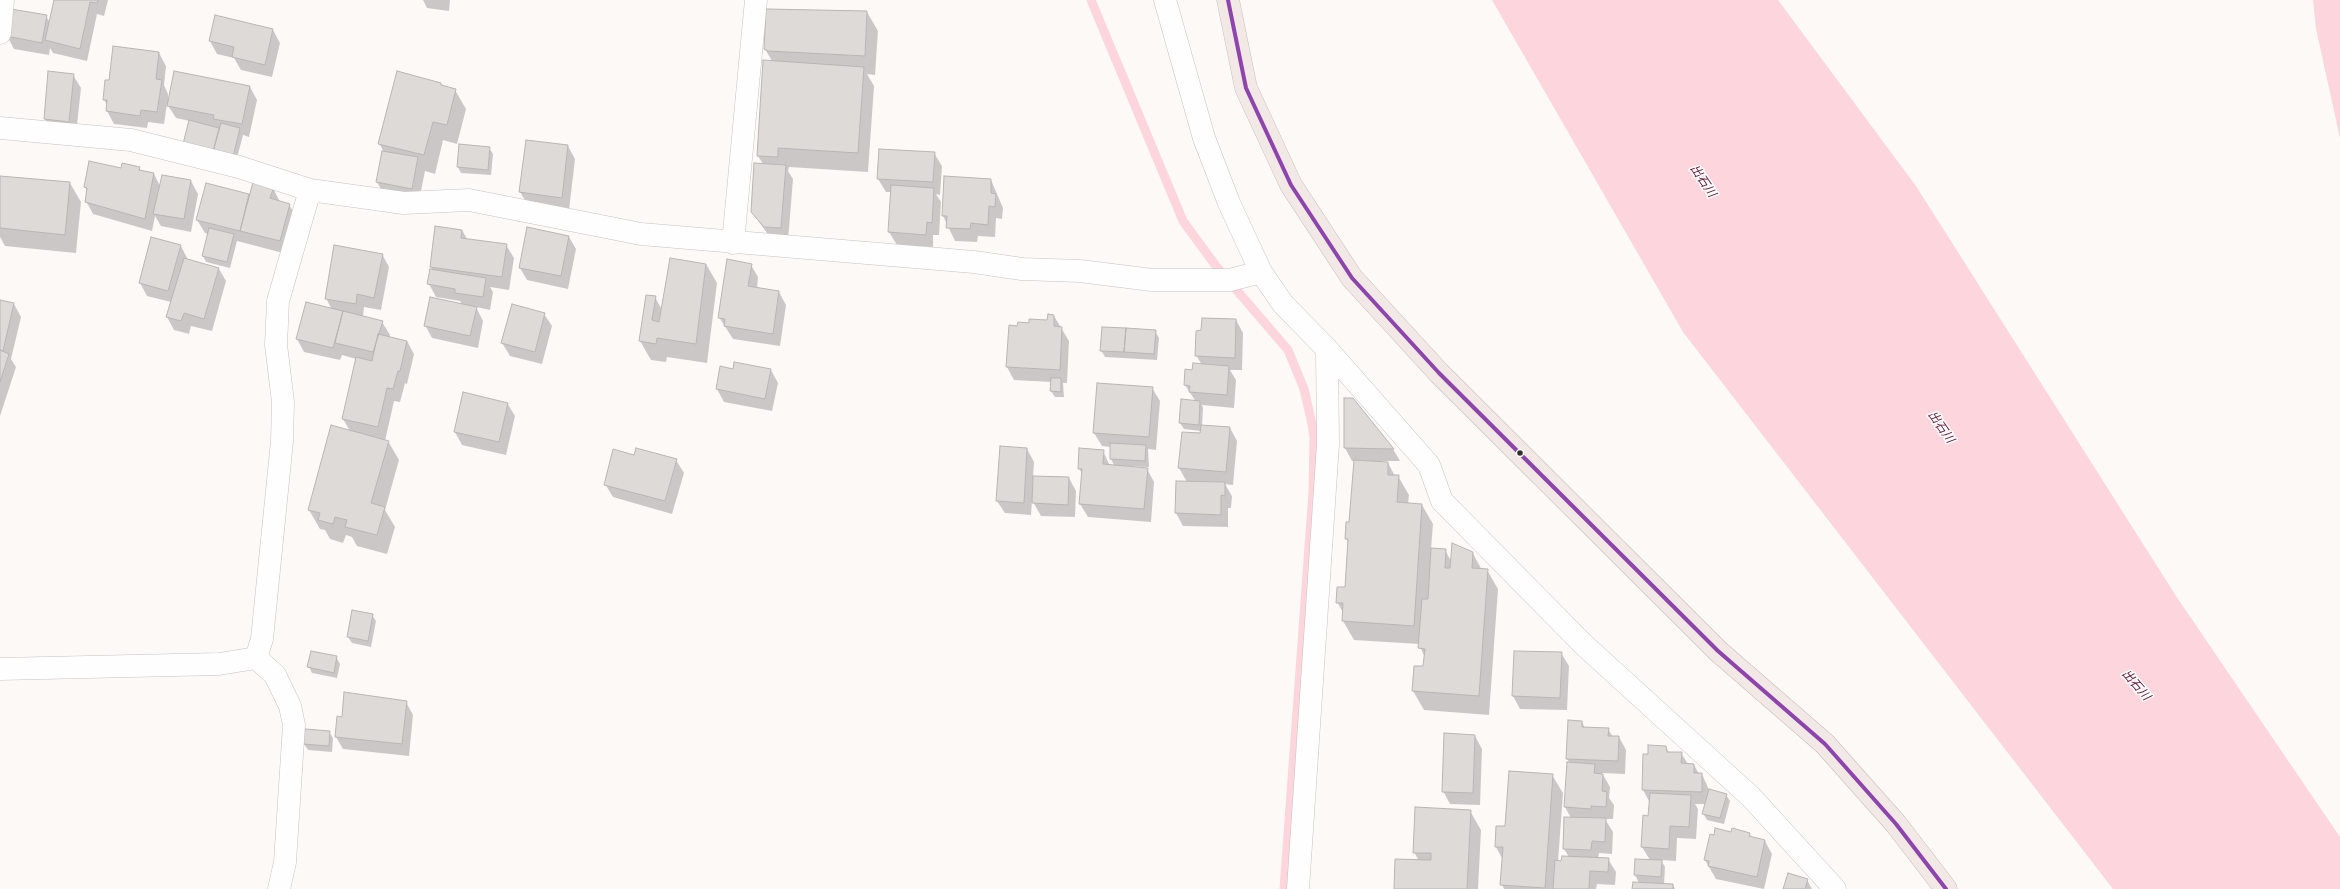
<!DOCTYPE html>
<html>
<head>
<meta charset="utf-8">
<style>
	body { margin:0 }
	canvas { display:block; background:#fdf9f7 }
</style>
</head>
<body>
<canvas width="2340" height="889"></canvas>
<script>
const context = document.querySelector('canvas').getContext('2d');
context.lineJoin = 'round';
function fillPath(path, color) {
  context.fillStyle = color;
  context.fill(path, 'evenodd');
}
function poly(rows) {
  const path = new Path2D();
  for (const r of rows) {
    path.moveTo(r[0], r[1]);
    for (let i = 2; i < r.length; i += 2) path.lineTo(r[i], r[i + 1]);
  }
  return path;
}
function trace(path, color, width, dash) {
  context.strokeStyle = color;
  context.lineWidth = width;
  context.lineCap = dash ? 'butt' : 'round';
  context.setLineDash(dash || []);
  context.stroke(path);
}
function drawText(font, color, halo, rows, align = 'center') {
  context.font = font + ' Raleway,"Noto Sans JP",sans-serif';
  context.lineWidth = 3;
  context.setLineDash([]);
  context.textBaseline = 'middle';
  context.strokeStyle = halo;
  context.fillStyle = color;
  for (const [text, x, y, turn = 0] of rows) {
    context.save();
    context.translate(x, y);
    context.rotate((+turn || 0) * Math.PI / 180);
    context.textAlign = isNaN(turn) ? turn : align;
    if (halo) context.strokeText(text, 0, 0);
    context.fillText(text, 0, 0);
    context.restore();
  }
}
fillPath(poly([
	[1492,0,1778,0,1916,186,2176,596,2340,837,2340,889,2113,889,1683,332],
	[2313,0,2340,0,2340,138,2316,29]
]), '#fdd5dc');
fillPath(poly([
	[55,0,108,0,104,16,97,14,87,61,53,53,50,48,49,55,14,49,7,36,46,16,50,23],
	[423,0,450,0,449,11,427,8],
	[867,12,878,31,875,75,867,74,874,86,868,172,789,167,788,171,793,179,788,241,772,240,752,212,763,164,758,156,764,61,772,61,765,49],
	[273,30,280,43,272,77,241,70,234,58,217,54,210,41],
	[159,53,166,66,164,85,168,94,168,100,250,87,257,100,249,137,243,135,236,162,188,150,190,121,176,118,167,104,164,124,148,122,147,128,114,124,107,111,108,106,104,100,110,81],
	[73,75,81,88,76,134,52,132,45,119],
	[441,83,442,86,455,90,466,109,457,144,443,140,435,174,425,171,419,201,384,195,377,182,382,152,384,152,379,143],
	[568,146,575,159,569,210,528,205,520,192],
	[489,148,493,154,491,175,461,173,458,167],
	[934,153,942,166,940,195,936,194,941,202,939,235,933,235,933,247,897,245,889,232,891,192,886,192,878,179],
	[89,162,122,169,139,168,142,172,154,174,160,186,191,181,198,194,191,232,161,226,155,216,152,231,93,214,86,201,88,193,85,187],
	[0,177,70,183,81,202,76,253,5,246,0,237],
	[991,180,1003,208,1002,219,996,218,995,237,978,236,977,242,955,241,943,216],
	[273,188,280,202,289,205,297,217,287,254,237,241,230,268,206,262,203,256,209,234,205,233,197,220,248,194,250,198],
	[436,227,462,230,467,239,506,245,514,258,509,290,490,287,493,292,490,310,476,307,483,321,478,348,432,338,425,325,463,305,460,301,436,297,429,284,432,270,431,267],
	[569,237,576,249,568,289,527,280,520,268],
	[181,246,188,260,219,269,226,281,212,331,191,326,189,334,174,330,167,317,171,302,147,296,140,283],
	[382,254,389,267,381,310,364,307,363,317,382,322,390,335,389,338,407,341,414,354,407,384,405,383,400,402,394,401,385,441,388,441,399,460,385,510,395,527,387,554,357,546,352,537,346,535,343,543,330,539,325,530,320,529,309,510,350,431,343,419,356,359,342,355,340,360,304,352,297,339,332,310,326,298],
	[706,264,717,283,707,363,667,357,666,362,651,360,640,341,655,297,662,310],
	[751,265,758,277,757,288,779,292,786,305,780,346,733,339,719,317],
	[0,301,14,304,21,317,11,359,16,367,0,416],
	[544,314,552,326,542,364,510,356,502,343],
	[1054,316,1069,341,1067,383,1063,383,1064,397,1055,397,1051,391,1052,382,1014,380,1007,367,1018,327,1048,321],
	[1236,320,1243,333,1242,370,1230,370,1236,380,1234,408,1202,405,1203,408,1202,426,1230,428,1237,441,1233,485,1225,484,1232,496,1231,508,1228,508,1228,527,1183,526,1176,513,1187,482,1179,468,1201,435,1201,431,1184,429,1180,423,1182,400,1196,402,1185,385,1193,371,1202,365,1196,355],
	[1155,331,1159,338,1157,360,1105,357,1101,350],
	[733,370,771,370,778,383,772,411,724,402,717,389],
	[1098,384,1152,388,1160,401,1156,450,1148,449,1149,467,1125,466,1125,467,1147,469,1154,482,1151,522,1088,517,1080,504,1083,476,1079,468,1103,451,1110,466,1115,467,1111,459,1111,447,1102,446,1094,433],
	[1345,399,1353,399,1393,449,1400,461,1380,461,1380,463,1388,463,1395,476,1398,476,1409,495,1408,504,1422,505,1433,524,1431,549,1445,550,1451,561,1472,552,1482,570,1487,570,1498,589,1489,715,1424,710,1413,691,1424,667,1425,658,1419,644,1354,640,1343,621,1344,614,1337,602,1346,588,1349,544,1346,538,1350,523,1355,461,1352,461,1345,448],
	[507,403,515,416,506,455,462,445,455,432],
	[1027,449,1034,462,1033,477,1069,478,1076,491,1075,517,1041,516,1032,500,1031,515,1005,513,997,501],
	[676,460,684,473,672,514,613,497,605,484],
	[372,615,376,621,371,647,352,643,348,637],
	[1515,652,1561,653,1569,666,1567,710,1520,709,1513,696],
	[336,657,340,664,337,678,312,673,309,667],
	[406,702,413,715,409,756,343,749,336,737,342,718],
	[1582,722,1585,728,1608,729,1613,737,1619,737,1626,750,1625,774,1602,773,1610,787,1609,798,1614,805,1613,819,1605,819,1613,832,1612,854,1599,853,1598,859,1608,859,1616,872,1615,885,1597,884,1596,889,1504,889,1502,884,1503,860,1496,847,1506,827,1552,775,1563,793,1558,862,1562,862,1569,857,1564,849,1571,818,1565,807,1570,764,1567,759],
	[306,730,329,732,333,738,332,752,308,750,304,744],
	[1475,736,1482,749,1480,805,1450,804,1443,791],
	[1666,747,1669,753,1681,753,1688,764,1694,765,1699,774,1702,774,1709,790,1726,795,1730,801,1724,824,1707,820,1703,813,1706,804,1695,804,1698,809,1696,839,1677,838,1676,861,1661,860,1665,867,1664,885,1673,885,1675,889,1633,889,1639,883,1635,875,1650,860,1642,847,1649,817,1650,803,1643,790,1649,754],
	[1470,811,1481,830,1478,889,1395,889,1419,861,1414,852],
	[1749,833,1752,838,1765,841,1772,854,1764,889,1716,879,1705,860,1715,836],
	[1807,880,1812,889,1784,889]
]), '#0003');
trace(poly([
	[1091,0,1183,221,1216,266,1288,350,1304,389,1312,424,1314,437,1313,492,1284,889]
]), '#fdd5dc', 9);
const building = poly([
	[54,0,98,0,97,3,90,2,80,49,45,40,54,0],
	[11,9,47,15,42,43,6,36,11,9],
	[766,9,867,11,865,56,768,51,764,49,766,9],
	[215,15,273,29,265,65,232,57,234,47,209,41,215,15],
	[113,46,159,52,156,79,162,80,157,112,141,110,140,116,106,111,107,100,103,100,105,80,109,80,113,46],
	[763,60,864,67,858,153,778,148,778,157,757,156,763,60],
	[48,71,74,74,69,122,44,119,48,71],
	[174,71,250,86,242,124,213,119,214,115,167,106,174,71],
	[397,71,441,83,441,85,456,89,447,125,433,122,424,155,378,144,397,71],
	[189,120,219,128,213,152,183,144,189,120],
	[221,123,240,128,233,157,213,152,221,123],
	[526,140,568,145,562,198,519,192,526,140],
	[459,144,490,147,488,170,457,167,459,144],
	[879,149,935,152,933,182,877,179,879,149],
	[382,151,418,157,412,189,376,182,382,151],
	[89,161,121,168,122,163,140,167,139,170,154,173,145,219,85,202,87,188,84,187,89,161],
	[754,163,786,165,781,228,764,227,751,212,754,163],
	[162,175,191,180,184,219,153,214,162,175],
	[0,176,70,182,65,235,0,228,0,176],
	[944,176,991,179,991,193,996,194,995,207,989,206,988,225,971,223,970,229,946,228,947,216,942,216,944,176],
	[253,182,274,187,270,198,290,204,280,241,240,231,253,182],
	[206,183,249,194,240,231,196,220,206,183],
	[891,185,934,188,932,223,927,222,926,235,888,232,891,185],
	[435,226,462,230,461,238,507,244,502,277,430,267,435,226],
	[527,227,569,236,561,276,519,268,527,227],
	[209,228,234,234,227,262,202,256,209,228],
	[151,237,181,245,168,291,139,283,151,237],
	[334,245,383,254,374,298,357,294,356,304,325,299,334,245],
	[184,258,219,268,204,319,184,313,181,321,166,317,184,258],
	[670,258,706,264,696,344,657,338,656,344,639,341,646,295,656,296,652,320,659,322,670,258],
	[727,259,752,264,748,286,779,291,773,334,724,326,725,319,718,318,727,259],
	[430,269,486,278,483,297,455,293,455,289,427,284,430,269],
	[430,297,477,307,470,336,424,326,430,297],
	[0,300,14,303,3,351,0,350,0,300],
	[306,302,343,311,333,348,296,339,306,302],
	[512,304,545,313,535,352,501,343,512,304],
	[343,311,383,321,373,352,335,343,343,311],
	[1048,314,1054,315,1054,326,1062,327,1060,370,1006,367,1009,325,1017,326,1018,322,1029,323,1029,319,1047,320,1048,314],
	[1202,318,1236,319,1235,358,1195,356,1196,331,1201,330,1202,318],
	[1102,327,1126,328,1124,352,1100,351,1102,327],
	[1126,328,1156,330,1154,354,1124,352,1126,328],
	[378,334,407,341,400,371,398,371,393,389,387,388,378,427,342,419,356,357,372,361,378,334],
	[0,350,9,354,0,382,0,350],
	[734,362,771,369,765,399,716,389,720,366,733,369,734,362],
	[1193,363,1229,366,1227,395,1189,392,1190,386,1184,385,1185,369,1192,370,1193,363],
	[1051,378,1061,378,1061,392,1050,391,1051,378],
	[1097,383,1153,387,1149,437,1093,433,1097,383],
	[463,392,508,403,499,442,454,432,463,392],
	[1344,398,1353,398,1394,449,1344,448,1344,398],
	[1181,399,1200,401,1199,425,1179,423,1181,399],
	[331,425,389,441,371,503,385,507,377,535,345,527,347,520,335,517,333,524,318,520,320,513,308,510,331,425],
	[1201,425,1230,427,1226,472,1178,468,1182,432,1200,433,1201,425],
	[1110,443,1146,445,1145,461,1110,459,1110,443],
	[1000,446,1027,448,1024,503,996,501,1000,446],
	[636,448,677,459,665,501,604,485,613,449,634,455,636,448],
	[1079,448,1104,450,1103,464,1148,468,1144,509,1079,504,1082,469,1078,469,1079,448],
	[1354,460,1388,462,1388,475,1399,475,1397,502,1422,504,1414,626,1342,621,1343,603,1336,603,1337,587,1345,587,1348,539,1345,539,1346,522,1349,522,1354,460],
	[1033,476,1069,477,1068,505,1032,503,1033,476],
	[1176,481,1225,482,1225,496,1221,495,1221,515,1175,513,1176,481],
	[1452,543,1473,552,1472,568,1488,569,1479,696,1412,691,1414,666,1423,666,1425,649,1418,648,1422,599,1428,599,1431,548,1446,549,1445,568,1450,568,1452,543],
	[352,610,373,614,368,641,347,637,352,610],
	[311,651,337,656,334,673,307,667,311,651],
	[1514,651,1562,652,1560,698,1512,696,1514,651],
	[344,692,407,701,402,744,335,737,337,716,342,717,344,692],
	[1568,720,1582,721,1582,727,1609,728,1608,736,1619,736,1618,761,1566,759,1568,720],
	[305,729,330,731,329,746,303,744,305,729],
	[1444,733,1475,735,1473,793,1442,792,1444,733],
	[1648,745,1666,746,1667,752,1682,752,1681,763,1694,764,1694,773,1702,773,1702,792,1642,790,1643,754,1648,754,1648,745],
	[1567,762,1595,764,1594,773,1603,774,1602,791,1607,792,1606,807,1591,806,1591,809,1564,807,1567,762],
	[1509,771,1553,774,1545,888,1500,885,1503,847,1495,847,1496,826,1505,826,1509,771],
	[1709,789,1727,794,1720,818,1702,814,1709,789],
	[1650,793,1691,795,1689,827,1670,826,1669,849,1641,847,1643,815,1648,816,1650,793],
	[1415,807,1471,810,1467,889,1394,889,1395,859,1431,860,1431,853,1413,853,1415,807],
	[1564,817,1606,818,1605,842,1592,841,1591,850,1563,849,1564,817],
	[1715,828,1731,832,1732,828,1750,833,1749,836,1765,840,1757,877,1708,866,1709,861,1704,860,1710,834,1714,835,1715,828],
	[1562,856,1609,858,1608,872,1590,871,1589,889,1553,889,1555,860,1561,861,1562,856],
	[1635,859,1662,860,1661,877,1634,875,1635,859],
	[1788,873,1808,879,1805,889,1783,889,1788,873],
	[1633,882,1673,884,1673,889,1632,889,1633,882]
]);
fillPath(building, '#dddad8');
trace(building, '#b8b5b3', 1);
const street = poly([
	[1165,0,1204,138,1229,203,1261,272,1283,304,1327,349,1429,465,1442,501,1584,645,1751,797,1835,889],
	[0,33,3,0],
	[0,128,131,140,239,167,310,190,404,203,469,200,641,234,974,262,1022,269,1080,271,1152,280,1230,280,1261,272],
	[733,243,756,0],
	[256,658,262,639,282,441,283,402,276,345,278,301,310,190],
	[256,658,275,675,290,706,294,725,285,862,279,889],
	[0,669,219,664,256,658],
	[1298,889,1328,444,1327,349]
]);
const highway = poly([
	[1228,0,1246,88,1291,185,1352,278,1439,373,1718,651,1825,744,1896,824,1946,889]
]);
trace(street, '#c5c2c1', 23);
trace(highway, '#c8bcba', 23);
trace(street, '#fffefe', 22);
trace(highway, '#f2e8e6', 22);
trace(poly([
	[1228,0,1246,88,1291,185,1352,278,1439,373,1718,651,1825,744,1896,824,1946,889]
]), '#8e44ad', 4);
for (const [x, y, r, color] of [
	[1520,453,3.5,"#312e2d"]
]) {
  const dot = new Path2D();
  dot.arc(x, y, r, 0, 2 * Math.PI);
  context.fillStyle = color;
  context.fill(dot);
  trace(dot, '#fff', 1.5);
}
drawText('italic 12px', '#61132d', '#fff', [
	["出石川",1703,181,56],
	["出石川",1941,427,55],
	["出石川",2136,685,49]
]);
</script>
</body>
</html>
